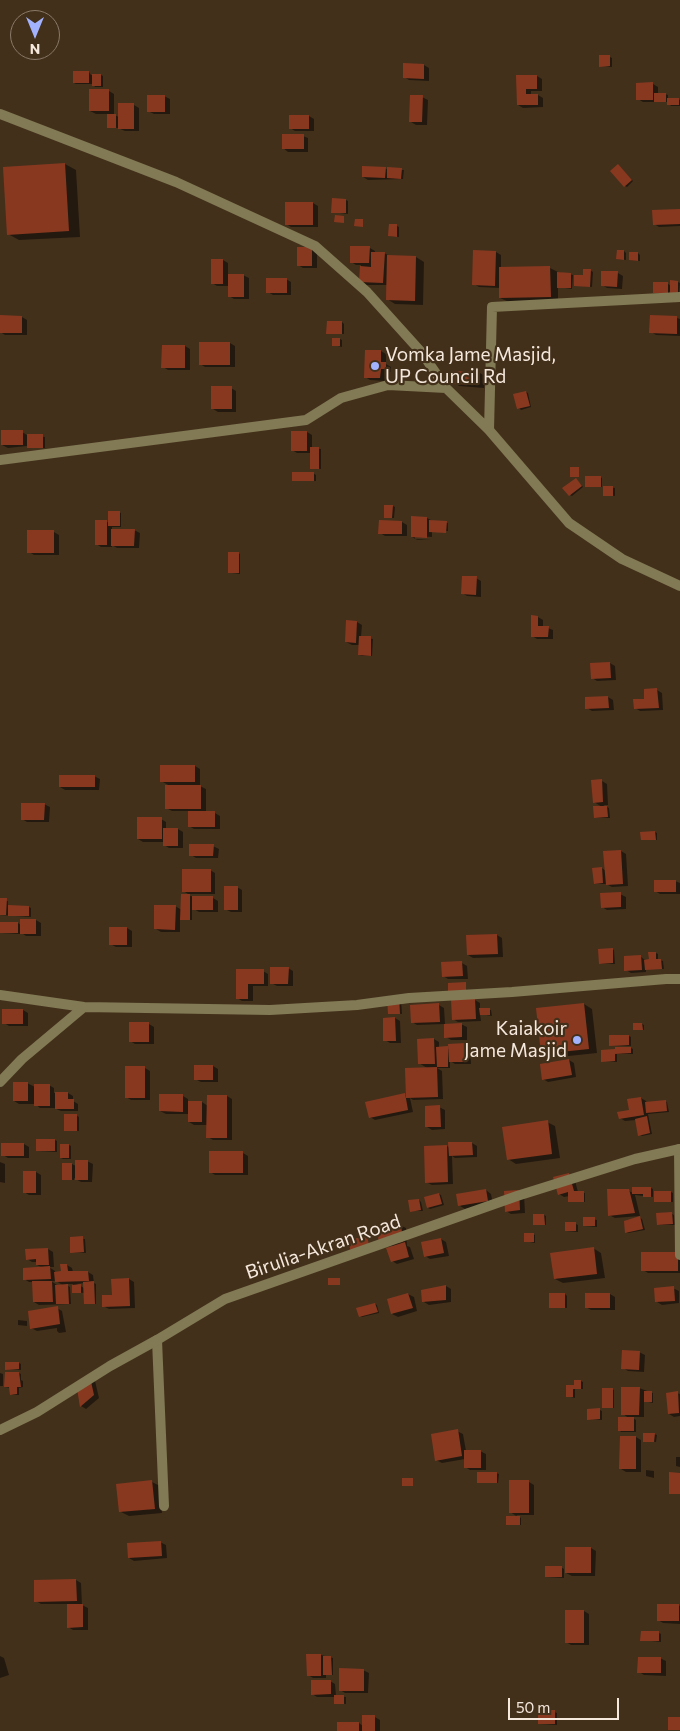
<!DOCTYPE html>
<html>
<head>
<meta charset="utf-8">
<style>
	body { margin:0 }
	#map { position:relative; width:680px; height:1731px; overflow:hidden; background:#43301b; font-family:Commissioner,sans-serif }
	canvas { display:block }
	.north { position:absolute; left:10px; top:10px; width:50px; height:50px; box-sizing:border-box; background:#43301b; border:1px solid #8a7a68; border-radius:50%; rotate:180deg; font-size:14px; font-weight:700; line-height:20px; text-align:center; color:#f5e8dc }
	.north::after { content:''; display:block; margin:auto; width:18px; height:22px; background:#a3b2fd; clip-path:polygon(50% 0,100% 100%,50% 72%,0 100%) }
	.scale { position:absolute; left:508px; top:1698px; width:111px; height:22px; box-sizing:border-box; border:2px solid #f5e8dc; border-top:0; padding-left:6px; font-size:15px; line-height:18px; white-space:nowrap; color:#f5e8dc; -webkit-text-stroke:4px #43301b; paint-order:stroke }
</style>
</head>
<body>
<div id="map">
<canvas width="680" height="1731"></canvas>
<div class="north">N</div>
<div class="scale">50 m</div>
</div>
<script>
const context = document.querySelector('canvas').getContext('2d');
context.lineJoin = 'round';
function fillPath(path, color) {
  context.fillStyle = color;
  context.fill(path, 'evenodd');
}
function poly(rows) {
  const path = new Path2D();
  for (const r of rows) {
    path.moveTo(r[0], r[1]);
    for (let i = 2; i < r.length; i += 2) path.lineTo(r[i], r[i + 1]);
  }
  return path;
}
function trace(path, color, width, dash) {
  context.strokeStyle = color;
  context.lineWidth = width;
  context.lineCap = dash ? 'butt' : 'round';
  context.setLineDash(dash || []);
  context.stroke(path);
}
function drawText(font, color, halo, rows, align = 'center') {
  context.font = font + ' Commissioner,sans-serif';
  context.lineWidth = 4.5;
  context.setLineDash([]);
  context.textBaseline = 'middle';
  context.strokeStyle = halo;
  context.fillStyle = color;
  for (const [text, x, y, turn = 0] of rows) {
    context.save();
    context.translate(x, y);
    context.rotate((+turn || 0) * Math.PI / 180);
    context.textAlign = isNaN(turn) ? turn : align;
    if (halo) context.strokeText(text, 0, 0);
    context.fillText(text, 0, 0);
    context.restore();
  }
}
fillPath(poly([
	[610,57,612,58,612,67,601,66],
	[424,65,429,68,429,81,409,80,404,77],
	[74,72,89,72,91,75,101,75,103,76,103,87,95,87,93,84,76,84,74,83],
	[537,76,542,79,542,91,531,91,531,95,538,95,543,98,543,107,523,108,518,105,517,77],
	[653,84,658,87,658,94,665,94,668,95,668,99,678,99,680,100,680,106,671,106,668,102,643,102,638,99],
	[90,91,109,91,114,94,114,115,119,117,119,104,134,105,139,108,139,131,125,131,118,128,108,127,108,114,96,114,90,111],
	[164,96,170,99,170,114,154,114,148,111],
	[422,97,428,100,427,125,416,125,411,122],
	[309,116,314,119,314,131,295,131,290,128],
	[303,136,308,138,308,152,288,152,283,148],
	[65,164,76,170,80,237,19,240,8,234],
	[618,165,633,181,627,187,625,186],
	[385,168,388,170,404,170,403,179,368,180,363,177],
	[346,200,348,201,348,214,332,212],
	[286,203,313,203,318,206,318,227,291,227,286,224],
	[680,210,680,226,659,227,654,224],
	[397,226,399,227,399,237,389,236],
	[311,248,317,251,317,268,303,268,298,265],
	[370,248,375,251,375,253,384,253,390,256,416,257,424,262,423,305,395,304,387,299,388,285,366,285,361,282,361,265,356,265,351,262],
	[624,251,626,253,626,260,618,259],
	[496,252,501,255,501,268,550,268,558,272,573,275,572,289,558,287,558,301,509,302,500,298,500,288,479,287,474,284],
	[638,253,640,255,640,261,630,260],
	[223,260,228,263,228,275,243,275,249,278,249,299,234,299,229,296,229,286,217,286,212,283],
	[590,270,593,272,592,287,575,285],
	[618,273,623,276,622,289,607,288,602,285],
	[286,279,291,282,291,295,273,295,268,292],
	[678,282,680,283,679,294,670,291,669,293,654,292,667,283,671,286],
	[0,317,22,317,27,320,27,335,5,335,0,332],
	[677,318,680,319,680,336,656,335,651,332],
	[342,322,344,324,344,334,327,333],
	[340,339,342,340,342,347,333,345],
	[230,343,235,346,235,367,205,367,200,364],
	[185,346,190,349,190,370,168,370,163,367],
	[366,351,381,351,386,354,386,364,391,367,391,372,386,371,385,381,370,380,365,377],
	[480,373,485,376,484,388,459,386,454,383],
	[231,388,236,391,236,412,218,412,213,409],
	[526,392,528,393,531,407,521,410,519,408],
	[22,432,27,435,45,437,45,448,30,448,27,446,8,448,2,445],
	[292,432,307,432,312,435,312,448,321,449,321,469,311,468,311,453,297,453,292,450],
	[313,473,316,475,316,481,294,480],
	[600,477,602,478,602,487,615,488,615,496,604,495,604,487,586,486],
	[576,479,583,487,572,496,570,495],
	[393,506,395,507,394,518,387,518,385,517],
	[119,512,121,513,121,527,112,527,112,530,134,530,140,533,139,548,117,548,112,545,112,547,101,547,96,544,107,522,110,523],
	[427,518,433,521,448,523,448,531,432,531,432,537,415,536,415,539,431,540,417,540,412,537],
	[402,522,407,525,407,536,385,536,380,533],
	[29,532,54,532,59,535,59,555,34,555,29,552],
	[238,553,240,554,240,574,232,573,230,572],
	[476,578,481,581,481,597,467,596,462,593],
	[538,617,543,620,543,627,548,628,553,630,553,639,537,639,532,636],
	[357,622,362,625,361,637,373,639,372,656,362,656,359,655,360,645,352,645,346,642],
	[610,663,615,666,616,680,597,681,592,678,591,664],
	[657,690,662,693,663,710,640,711,635,708],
	[608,697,613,700,614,710,592,711,587,708],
	[195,766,200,769,200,786,206,789,206,813,215,813,220,816,220,829,194,829,189,826,189,811,172,811,166,808,170,786,161,781],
	[94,776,100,779,99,790,65,790,60,787],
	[602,781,607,784,608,805,603,805,609,808,610,818,597,818,595,817,602,807,594,802],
	[44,804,50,807,49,822,27,822,22,819],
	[161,819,166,822,166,829,178,829,183,832,183,848,169,848,164,845,164,842,143,842,138,839],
	[655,832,657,833,657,840,642,840],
	[213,846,219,849,218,858,196,858,191,855],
	[621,851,626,854,628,886,612,887,606,884,595,884,602,868,606,871],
	[210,870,215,873,215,894,188,894,183,891],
	[675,881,680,883,680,894,660,894,655,891],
	[237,887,242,890,242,912,231,912,225,909],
	[620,894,626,897,626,909,607,910,602,907],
	[190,896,213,898,218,901,218,912,199,912,192,908,192,920,184,920,180,918,180,932,161,932,156,929,175,906,182,910],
	[0,900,8,901,8,907,29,907,31,908,31,917,0,915],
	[36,920,41,923,41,936,26,936,20,932,20,934,1,933,18,923,21,925],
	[127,928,132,931,132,947,116,947,110,944],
	[497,935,502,938,503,957,473,958,468,955,467,936],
	[612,949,614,950,615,964,600,964],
	[656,953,658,954,658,960,663,961,664,969,646,969,646,972,631,973,626,970,640,956,646,961,650,961],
	[462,963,467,966,468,979,448,979,443,976],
	[288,968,293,971,293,986,277,986,271,983],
	[237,970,263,971,268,974,268,986,253,986,253,1001,242,1001,237,998],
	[401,999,402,1014,389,1013],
	[475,1000,480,1003,480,1009,491,1010,492,1016,480,1014,481,1021,458,1022,453,1019],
	[584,1004,592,1009,597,1053,550,1058,542,1053],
	[439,1005,444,1008,445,1024,417,1025,412,1022,411,1006],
	[4,1010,23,1010,28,1013,28,1026,9,1026,4,1023],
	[395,1018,400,1021,401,1043,390,1043,385,1040],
	[130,1023,149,1024,154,1027,154,1044,135,1044,130,1041],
	[461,1024,467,1027,467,1040,451,1040,446,1037],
	[642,1024,644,1025,644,1030,634,1029],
	[629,1036,631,1037,631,1046,610,1045],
	[434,1039,439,1042,439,1048,450,1049,465,1045,470,1048,471,1064,455,1064,450,1061,450,1068,437,1068,442,1071,443,1099,413,1100,410,1098,413,1112,375,1120,370,1117,404,1095,408,1096,427,1068,419,1063],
	[631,1048,633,1049,633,1054,617,1054,617,1062,603,1061,602,1051],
	[569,1060,574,1063,576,1077,548,1082,543,1079],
	[213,1066,218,1069,218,1082,201,1082,195,1079],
	[145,1068,150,1071,150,1100,131,1100,126,1097],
	[27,1083,35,1087,49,1085,54,1088,54,1093,68,1093,73,1096,73,1101,78,1104,78,1111,61,1111,54,1108,40,1108,35,1104,19,1104,14,1101],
	[183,1096,188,1099,188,1102,202,1102,208,1106,227,1096,232,1099,232,1140,213,1140,208,1137,208,1125,194,1125,189,1122,189,1114,166,1114,160,1111],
	[641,1098,646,1101,647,1103,665,1101,667,1102,669,1112,648,1114,652,1134,642,1136,640,1135,636,1120,625,1121,620,1118,630,1111],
	[439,1107,445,1110,445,1129,432,1130,427,1127],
	[76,1115,79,1117,79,1131,65,1130],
	[547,1122,555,1126,560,1158,516,1164,508,1159],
	[55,1140,57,1141,57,1152,38,1151],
	[472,1143,477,1146,477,1157,455,1158,452,1156,453,1184,432,1185,426,1182,447,1146,450,1148],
	[3,1144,24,1144,29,1147,29,1158,8,1158,3,1155],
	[69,1145,71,1146,71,1159,63,1159,61,1158],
	[243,1153,248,1156,248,1175,215,1175,210,1172],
	[87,1161,93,1164,92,1182,81,1182,74,1178,74,1180,63,1179,63,1164,72,1164,76,1166],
	[0,1162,5,1164,5,1183,0,1182],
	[36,1172,41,1175,41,1195,29,1195,24,1192],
	[574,1177,578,1192,585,1193,585,1202,572,1202,570,1201,570,1196,564,1197,559,1194],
	[651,1188,653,1189,653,1197,635,1195,640,1216,615,1218,609,1215,629,1191,633,1193],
	[486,1190,491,1194,493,1204,465,1209,460,1206],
	[671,1192,673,1193,673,1202,656,1201],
	[439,1194,441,1195,444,1205,430,1209,428,1208],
	[524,1194,525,1213,511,1214,506,1211],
	[419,1200,421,1202,423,1211,411,1211],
	[672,1214,674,1215,675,1225,658,1225],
	[544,1215,546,1216,546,1225,534,1224],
	[584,1218,597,1220,597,1227,584,1226],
	[640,1218,642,1219,645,1230,628,1233,626,1232],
	[576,1224,578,1225,578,1232,566,1231],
	[400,1225,406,1228,407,1246,410,1247,414,1259,397,1264,392,1261,392,1246,386,1247],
	[533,1234,535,1235,535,1243,525,1241],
	[71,1238,85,1239,86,1253,71,1252],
	[441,1239,446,1242,449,1256,430,1259,425,1256],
	[593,1248,601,1253,605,1278,563,1283,555,1279],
	[48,1249,53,1252,54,1267,49,1267,55,1271,55,1273,62,1273,67,1265,72,1268,73,1272,88,1272,93,1275,94,1283,96,1284,96,1304,85,1303,85,1293,73,1292,73,1284,65,1284,70,1287,71,1304,39,1305,34,1302,33,1282,29,1282,24,1279,43,1268,37,1265,37,1262,32,1262,27,1259],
	[51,1281,56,1281,64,1286,57,1285],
	[84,1283,84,1288,77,1284],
	[680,1254,680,1273,648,1273,643,1270],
	[129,1279,134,1282,135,1308,109,1309,103,1306],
	[446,1286,451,1289,451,1302,429,1305,424,1302],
	[673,1288,679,1291,679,1303,662,1305,657,1302],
	[408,1294,414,1297,417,1311,398,1317,392,1314],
	[565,1294,567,1296,567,1308,550,1307],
	[610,1294,615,1297,615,1310,591,1310,586,1307],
	[375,1304,377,1305,379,1313,362,1317,360,1316],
	[57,1308,62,1311,66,1332,59,1333,57,1331,57,1328,37,1331,31,1328],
	[18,1320,27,1321,27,1326,18,1325],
	[639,1352,645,1355,644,1372,628,1371,623,1368],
	[19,1363,21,1364,21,1370,7,1369],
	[0,1373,3,1374,3,1386,0,1386],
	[19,1373,21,1374,21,1380,23,1381,23,1387,19,1388,19,1395,13,1395,11,1394,11,1388,5,1387],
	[90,1379,95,1381,99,1398,86,1409,81,1406,77,1383],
	[581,1381,583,1382,583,1389,575,1389,575,1398,567,1396],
	[639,1388,653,1393,653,1403,644,1401,644,1417,632,1417,636,1420,636,1432,621,1432,619,1430,630,1419,623,1414],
	[612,1389,614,1390,614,1408,606,1408,603,1407],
	[677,1393,680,1394,680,1416,674,1417,669,1414],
	[600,1410,602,1411,602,1420,588,1419],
	[457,1431,463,1434,466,1451,480,1451,486,1454,486,1470,470,1470,465,1467,465,1459,442,1463,436,1460],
	[654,1434,657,1435,656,1442,644,1441],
	[636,1437,641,1440,641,1472,626,1472,621,1469],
	[676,1457,680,1457,680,1467,676,1466],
	[646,1470,654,1471,654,1478,646,1476],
	[496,1473,499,1474,498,1483,478,1482],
	[152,1482,160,1486,162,1513,129,1516,121,1512],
	[529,1482,534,1485,534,1515,516,1515,521,1518,521,1525,510,1525,507,1524,518,1517,510,1512],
	[160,1542,166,1545,167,1558,134,1561,129,1558],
	[591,1548,596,1551,595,1576,572,1576,566,1573],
	[561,1567,564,1569,564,1578,546,1577],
	[76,1580,81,1583,82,1605,88,1608,88,1630,73,1630,68,1627,68,1604,41,1604,36,1601],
	[678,1605,680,1606,680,1624,663,1623,658,1620],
	[584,1611,589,1614,589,1645,571,1645,566,1642],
	[659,1633,661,1634,661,1642,642,1640],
	[321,1655,333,1658,333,1675,326,1675,326,1678,313,1678,308,1675],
	[0,1656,4,1658,9,1675,0,1678],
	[660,1658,666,1661,666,1676,644,1675,639,1672],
	[363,1670,369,1673,368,1693,345,1693,340,1690],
	[330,1681,335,1684,336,1696,346,1697,346,1704,336,1703,336,1697,317,1697,312,1694],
	[554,1712,557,1713,557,1725,540,1724],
	[375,1717,380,1720,380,1731,339,1731,359,1723,363,1726]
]), '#0007');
fillPath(poly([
	[599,55,610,55,610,66,599,67],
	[403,63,424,64,424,79,403,78],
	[73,71,89,71,89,83,73,83],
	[92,74,101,74,101,86,92,86],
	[516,75,537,75,537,89,526,89,526,94,538,94,538,105,517,105],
	[653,82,653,100,636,100,636,83],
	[89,89,109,89,109,111,89,111],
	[654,93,666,93,666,102,654,102],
	[147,95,165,95,165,112,147,112],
	[410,95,423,95,422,122,409,122],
	[667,98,679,98,679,105,667,105],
	[118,103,134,103,134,129,118,129],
	[107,114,116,114,116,128,107,128],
	[289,115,309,115,309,129,289,129],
	[282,134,304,134,304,149,282,149],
	[65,163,69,231,7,235,3,167],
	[618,164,632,180,624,187,610,171],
	[362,166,386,167,385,178,362,177],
	[387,167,402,168,401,179,387,178],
	[332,198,346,199,346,213,331,213],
	[285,202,313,202,313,225,285,225],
	[680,209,680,224,653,225,652,210],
	[335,215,344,216,344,223,334,222],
	[355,219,363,219,363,227,354,226],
	[389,224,397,224,397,237,388,236],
	[350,246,370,246,369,263,350,263],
	[297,247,312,247,312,266,297,266],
	[473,250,496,251,495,286,472,285],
	[617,250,624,250,624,260,616,259],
	[371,252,385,252,383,283,359,282,360,266,371,267],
	[629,252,638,252,638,261,629,260],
	[387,255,416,256,415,301,386,300],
	[211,259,223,259,223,284,211,284],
	[550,266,551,297,499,298,499,267],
	[583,269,591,269,590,287,574,286,574,275,583,275],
	[601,271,618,271,617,287,601,286],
	[557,272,571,273,571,288,557,288],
	[228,274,244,274,244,297,228,297],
	[266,278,287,278,287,293,266,293],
	[670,280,678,281,678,293,670,293],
	[653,282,668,282,668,293,653,293],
	[0,315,22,316,22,333,0,333],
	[650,315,677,316,677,334,649,333],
	[327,321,342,321,342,334,326,334],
	[332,338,340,338,340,346,332,346],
	[199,342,230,342,230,365,199,365],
	[162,345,185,345,185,368,161,368],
	[365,350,381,350,381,362,386,362,386,369,381,369,380,378,364,378],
	[453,371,480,372,479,385,452,384],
	[211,386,232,386,232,409,211,409],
	[526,391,530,406,517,409,513,394],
	[1,430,23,430,23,445,1,445],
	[291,431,307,431,307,451,291,451],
	[27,434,43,434,43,448,27,448],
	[310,447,319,447,319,469,310,469],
	[570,467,579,467,579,477,570,477],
	[292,472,314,472,314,481,292,481],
	[585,476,601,476,601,487,585,487],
	[576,478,582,486,569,496,562,488],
	[603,486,613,486,613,496,603,496],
	[384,505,393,505,392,518,384,518],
	[108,511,120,511,120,526,108,526],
	[411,516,427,517,427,538,411,537],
	[95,520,107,520,107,545,95,545],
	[379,520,402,521,402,534,378,534],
	[429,520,447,521,446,533,429,532],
	[111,529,135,529,134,546,111,546],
	[27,530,54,530,54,553,27,553],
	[228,552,239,552,239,573,228,573],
	[462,576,477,576,476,595,461,594],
	[531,615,538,616,538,626,549,626,548,637,531,637],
	[346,620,357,621,356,643,345,642],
	[359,636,371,636,371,656,358,655],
	[610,662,611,678,591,679,590,663],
	[657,688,659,708,634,709,633,699,644,699,644,689],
	[608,696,609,708,585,709,585,697],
	[160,765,195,765,195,782,160,782],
	[59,775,95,775,95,787,59,787],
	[602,779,603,802,593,803,591,780],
	[165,785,201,785,201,809,165,809],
	[21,803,45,803,44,820,21,820],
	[593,806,607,806,608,817,594,818],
	[188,811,215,811,215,827,188,827],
	[137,817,162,817,162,839,137,839],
	[163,828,178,828,178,846,163,846],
	[655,831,656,840,641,840,640,832],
	[189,844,214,844,213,856,189,856],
	[621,850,623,884,606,885,603,851],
	[602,867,603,883,594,884,592,868],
	[182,869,211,869,211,892,182,892],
	[654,880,676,880,676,892,654,892],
	[224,886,238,886,238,910,224,910],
	[621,892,621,907,601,908,600,893],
	[181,894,190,894,190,920,180,920],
	[192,896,213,896,213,910,192,910],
	[0,898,7,898,6,915,0,915],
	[8,905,29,906,29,916,8,916],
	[154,905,176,905,175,930,154,929],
	[20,919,36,919,36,934,20,934],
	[0,922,18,922,18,933,0,933],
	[109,927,127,927,127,945,109,945],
	[497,934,498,954,467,955,466,935],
	[613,948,613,963,599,964,598,949],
	[648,952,656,952,656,959,661,959,662,969,645,970,644,960,649,959],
	[641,955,642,970,624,971,624,956],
	[462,961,463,976,442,977,441,962],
	[270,967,289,967,288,984,270,984],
	[236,969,264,969,264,984,248,984,248,999,236,999],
	[466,982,466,992,448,993,448,983],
	[387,996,399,996,400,1014,388,1014],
	[451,999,475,999,476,1019,452,1020],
	[439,1003,440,1022,411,1023,410,1005],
	[584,1003,589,1049,541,1054,536,1008],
	[479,1008,490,1008,490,1015,480,1015],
	[2,1009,23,1009,23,1024,2,1024],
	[395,1017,396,1041,383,1041,383,1018],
	[129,1022,149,1022,149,1042,129,1042],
	[462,1023,462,1037,444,1038,444,1024],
	[633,1023,642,1023,643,1030,633,1030],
	[609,1035,629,1035,629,1045,609,1046],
	[434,1038,435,1064,418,1064,417,1039],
	[466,1043,466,1062,449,1062,448,1044],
	[448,1046,448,1067,437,1067,436,1047],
	[615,1047,631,1047,631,1053,615,1054,615,1061,601,1062,601,1050,615,1049],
	[569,1059,572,1075,542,1080,540,1064],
	[194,1065,213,1065,213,1080,194,1080],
	[125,1066,145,1066,145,1098,125,1098],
	[437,1067,438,1097,406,1098,405,1068],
	[13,1082,28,1082,28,1101,13,1101],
	[34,1084,50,1084,50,1106,34,1106],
	[55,1092,68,1092,68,1099,74,1099,74,1109,55,1109],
	[405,1093,408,1110,369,1118,365,1102],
	[159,1094,183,1094,183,1112,159,1111],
	[207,1095,227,1095,227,1138,206,1138],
	[641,1097,644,1115,619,1119,617,1112,629,1110,627,1099],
	[666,1100,667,1111,646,1113,645,1102],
	[188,1101,202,1101,202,1122,188,1122],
	[440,1105,441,1127,425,1127,425,1106],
	[64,1114,77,1114,77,1131,64,1131],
	[647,1116,650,1133,638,1136,635,1119],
	[548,1120,552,1154,507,1160,502,1127],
	[36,1139,55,1139,55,1151,36,1151],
	[448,1142,472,1142,473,1155,449,1156],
	[1,1143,24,1143,24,1156,1,1156],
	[60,1144,69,1144,69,1158,60,1158],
	[447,1145,448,1182,425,1183,424,1146],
	[209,1151,243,1151,243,1173,209,1173],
	[75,1160,88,1160,88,1180,75,1180],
	[62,1163,72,1163,72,1180,62,1180],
	[23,1171,36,1171,36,1193,23,1193],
	[569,1173,574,1191,584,1191,584,1202,568,1202,568,1192,558,1195,553,1177],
	[632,1187,651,1187,651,1197,643,1197,643,1194,632,1194],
	[486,1189,488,1201,458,1206,456,1194],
	[607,1189,629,1189,635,1213,608,1216],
	[519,1190,520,1210,505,1212,504,1191],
	[654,1191,671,1191,671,1202,654,1202],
	[439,1193,442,1204,427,1208,424,1197],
	[419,1199,421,1210,410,1212,408,1200],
	[672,1212,673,1224,657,1225,656,1213],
	[533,1214,544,1214,545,1225,533,1225],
	[640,1216,643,1229,625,1233,624,1221],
	[583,1217,595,1217,595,1226,583,1226],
	[565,1222,576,1222,576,1231,565,1231],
	[401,1224,403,1242,379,1245,377,1227],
	[524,1233,534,1233,534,1242,524,1242],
	[83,1236,84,1252,70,1253,70,1237],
	[367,1236,370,1249,351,1253,348,1240],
	[441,1238,444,1253,424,1257,421,1242],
	[405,1242,409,1257,391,1262,386,1248],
	[594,1247,597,1274,554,1279,550,1253],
	[48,1248,49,1265,36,1265,36,1259,26,1260,25,1249],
	[641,1252,678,1252,678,1271,641,1271],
	[60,1264,67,1264,68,1271,88,1271,89,1281,55,1282,54,1272,61,1271],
	[50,1266,51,1279,23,1280,23,1268],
	[129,1278,130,1306,102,1307,102,1295,112,1295,111,1279],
	[328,1278,340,1278,340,1285,328,1285],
	[32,1281,52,1281,53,1302,33,1302],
	[94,1281,95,1304,84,1304,83,1282],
	[68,1284,69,1304,56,1304,55,1285],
	[81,1284,81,1293,72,1293,72,1285],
	[446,1285,446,1300,422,1302,421,1290],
	[674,1286,675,1301,655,1302,654,1288],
	[408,1293,413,1308,391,1314,387,1299],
	[549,1293,565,1293,565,1308,549,1308],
	[585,1293,610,1293,610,1308,585,1308],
	[375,1303,378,1312,359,1317,356,1308],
	[58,1306,60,1324,30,1329,28,1311],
	[622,1350,640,1351,639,1370,621,1369],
	[5,1362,19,1362,19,1369,5,1370],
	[5,1372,19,1372,21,1387,17,1387,17,1394,10,1395,9,1387,4,1387],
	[90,1377,94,1395,80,1407,76,1382],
	[574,1380,581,1380,581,1389,573,1389,573,1397,566,1397,566,1385,574,1385],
	[621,1387,640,1387,639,1415,621,1415],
	[602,1388,613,1388,613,1408,602,1408],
	[644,1391,652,1391,652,1402,644,1402],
	[678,1391,679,1413,668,1414,666,1393],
	[600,1408,600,1419,587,1420,587,1409],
	[618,1417,634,1417,634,1431,618,1431],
	[458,1429,462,1456,435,1461,431,1434],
	[643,1433,655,1433,654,1442,643,1442],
	[620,1436,636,1436,636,1469,619,1469],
	[464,1450,481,1450,481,1468,464,1468],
	[477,1472,497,1472,497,1483,477,1483],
	[669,1472,680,1473,680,1494,669,1494],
	[402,1478,413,1478,413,1486,402,1486],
	[152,1480,155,1509,119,1512,116,1484],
	[509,1480,529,1480,529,1513,509,1513],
	[506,1516,520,1516,520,1525,506,1525],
	[161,1541,162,1556,128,1558,127,1543],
	[565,1547,591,1547,591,1573,565,1573],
	[545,1566,562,1566,562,1577,545,1577],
	[76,1579,77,1601,34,1602,34,1580],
	[67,1604,83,1604,83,1627,67,1628],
	[657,1604,679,1604,679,1621,657,1621],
	[565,1610,584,1610,584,1643,565,1643],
	[641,1631,659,1631,659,1641,640,1641],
	[306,1654,321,1654,321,1676,307,1676],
	[323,1656,331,1656,332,1675,323,1675],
	[638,1657,661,1657,661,1673,637,1673],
	[339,1668,364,1669,364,1691,339,1691],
	[311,1680,331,1680,331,1694,311,1695],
	[334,1695,344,1695,344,1704,334,1704],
	[538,1710,555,1710,555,1724,538,1724],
	[362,1715,375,1715,375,1731,362,1731],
	[668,1717,680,1717,680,1730,668,1730],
	[337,1722,359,1722,359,1731,337,1731]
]), '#893820');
trace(poly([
	[0,114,176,182,315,246,367,292,422,353,446,388],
	[489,430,492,307,680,297],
	[0,460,306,420,341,398,388,385,446,388,489,430,569,523,622,559,680,586],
	[0,995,84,1007,270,1010,357,1005,409,998,512,992,666,979,680,979],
	[0,1082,22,1059,84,1007],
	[679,1149,680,1255],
	[157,1340,164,1506]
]), '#817a55', 10);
trace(poly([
	[0,1430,37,1412,110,1366,157,1340,225,1299,517,1196,635,1159,680,1149]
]), '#817a55', 10);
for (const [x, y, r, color] of [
	[375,366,5,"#a3b2fd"],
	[577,1040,5,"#a3b2fd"]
]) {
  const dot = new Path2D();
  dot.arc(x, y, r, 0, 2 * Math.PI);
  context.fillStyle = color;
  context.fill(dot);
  trace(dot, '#43301b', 2);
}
drawText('19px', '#f5e8dc', '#43301b', [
	["Vomka Jame Masjid,",385,355],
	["UP Council Rd",385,377],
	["Kaiakoir",567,1029,"right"],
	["Jame Masjid",567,1051,"right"]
], 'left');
drawText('19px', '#f5e8dc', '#43301b', [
	["Birulia-Akran Road",323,1247,-19]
]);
</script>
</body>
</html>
